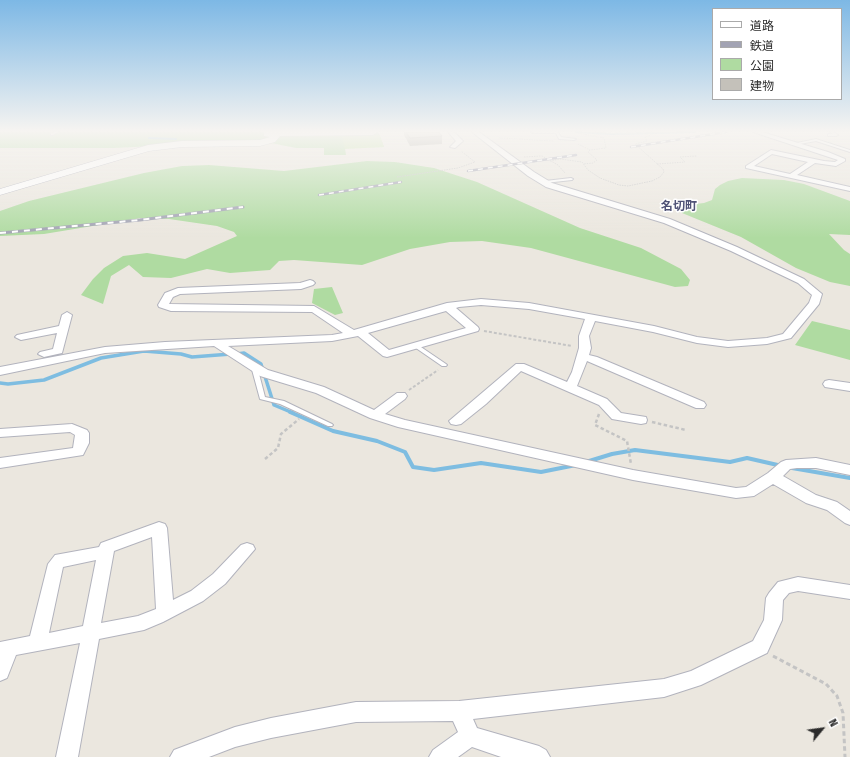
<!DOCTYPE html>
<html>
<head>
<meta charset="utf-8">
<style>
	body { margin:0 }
	#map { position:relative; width:850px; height:757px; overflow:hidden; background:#ebe7df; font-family:"Fira Sans Condensed","Noto Sans JP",sans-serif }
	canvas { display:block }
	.legend { position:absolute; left:712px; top:8px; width:130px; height:92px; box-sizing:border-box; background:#fff; border:1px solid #aaa; margin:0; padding:5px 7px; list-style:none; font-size:12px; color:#2b2b2b }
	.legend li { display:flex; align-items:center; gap:8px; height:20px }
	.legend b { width:20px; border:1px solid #aaa }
	.north { position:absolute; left:802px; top:709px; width:40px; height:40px; -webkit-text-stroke:3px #fff; paint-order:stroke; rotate:61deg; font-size:11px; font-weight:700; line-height:16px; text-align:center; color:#2b2b2b }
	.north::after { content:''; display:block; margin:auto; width:14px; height:18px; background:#2b2b2b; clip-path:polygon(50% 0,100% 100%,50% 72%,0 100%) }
</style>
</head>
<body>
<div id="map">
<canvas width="850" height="757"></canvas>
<ul class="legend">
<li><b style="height:5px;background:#fff"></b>道路</li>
<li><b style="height:5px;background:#a2a3b3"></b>鉄道</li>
<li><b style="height:11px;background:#afdba1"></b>公園</li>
<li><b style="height:11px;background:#c4c1ba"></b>建物</li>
</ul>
<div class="north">N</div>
</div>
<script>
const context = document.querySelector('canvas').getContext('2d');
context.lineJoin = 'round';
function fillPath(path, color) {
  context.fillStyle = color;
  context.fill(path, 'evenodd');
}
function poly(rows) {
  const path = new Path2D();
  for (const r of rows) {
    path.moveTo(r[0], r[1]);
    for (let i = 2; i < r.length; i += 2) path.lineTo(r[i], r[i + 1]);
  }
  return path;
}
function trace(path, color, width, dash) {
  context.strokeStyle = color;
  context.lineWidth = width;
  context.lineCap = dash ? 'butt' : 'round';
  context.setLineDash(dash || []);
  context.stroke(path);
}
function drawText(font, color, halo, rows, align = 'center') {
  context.font = font + ' "Fira Sans Condensed","Noto Sans JP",sans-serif';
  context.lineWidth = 3;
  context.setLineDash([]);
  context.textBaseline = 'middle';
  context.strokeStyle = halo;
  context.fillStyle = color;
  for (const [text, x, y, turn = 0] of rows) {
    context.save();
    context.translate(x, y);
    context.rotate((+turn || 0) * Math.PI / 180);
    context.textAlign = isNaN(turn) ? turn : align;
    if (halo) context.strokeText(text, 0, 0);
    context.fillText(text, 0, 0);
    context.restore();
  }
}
fillPath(poly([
	[0,132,378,132,384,147,345,148,346,155,324,155,324,148,296,148,261,141,114,148,0,148],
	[367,161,395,162,434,168,477,182,580,228,641,248,681,269,690,280,688,286,675,287,531,248,482,241,450,242,410,249,362,265,294,260,279,261,270,270,230,273,207,269,171,278,143,277,129,265,111,276,103,304,81,295,93,279,104,268,123,256,147,253,185,259,237,236,234,232,217,226,169,219,141,218,44,234,0,236,0,211,29,201,144,173,182,166,209,165,284,171],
	[742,178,784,180,804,184,850,201,850,235,829,234,844,250,850,254,850,286,830,282,796,268,741,237,682,213,679,208,686,205,704,203,712,200,715,189,720,185,728,181],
	[332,287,343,313,335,315,312,303,314,289],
	[812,321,850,330,850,360,795,345]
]), '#afdba1');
fillPath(poly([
	[380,135,384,147,345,149,342,137]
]), '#bee19e');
trace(poly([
	[576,132,612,134,695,132],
	[149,138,176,139]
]), '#7ebde1', 2);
trace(poly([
	[237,354,244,353,261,364,274,405,293,413],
	[0,383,8,384,44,380,101,358,144,351,181,354,192,357,231,354]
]), '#7ebde1', 3.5);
trace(poly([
	[290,412,333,431,377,441,405,452,413,467,434,470,481,463,541,472,576,465],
	[586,462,612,454,635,450,730,462,747,458,782,466],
	[792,468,850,478]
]), '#7ebde1', 4);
const lane = poly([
	[54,132,58,132,53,135,51,135,51,133,54,132],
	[531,132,558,132,561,137,576,139,574,140,559,139,556,133,533,133,531,132],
	[830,132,834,132,838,135,836,136,828,136,828,134,833,134,830,132],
	[816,139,850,150,850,152,816,141,794,145,792,144,816,139],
	[571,178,573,179,572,180,545,183,543,182,545,181,571,178],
	[415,343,446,364,447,365,446,366,442,366,413,346,412,345,415,343],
	[254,364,257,366,265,397,284,401,332,424,333,425,332,426,328,426,280,404,260,399,251,366,254,364]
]);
const street = poly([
	[448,132,454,132,463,141,455,148,450,147,456,141,448,132],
	[472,132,479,132,534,172,552,183,670,219,737,247,804,279,822,294,819,304,791,338,767,344,728,347,697,343,653,332,595,321,589,336,591,348,589,355,597,357,704,402,706,405,704,408,696,408,587,361,577,386,607,399,621,413,646,417,647,420,646,423,641,424,612,419,599,405,521,371,486,404,461,424,456,425,451,424,449,421,516,364,524,364,567,382,572,372,579,348,579,336,585,319,529,309,481,305,459,307,456,308,478,327,479,329,478,331,387,357,383,356,358,336,332,341,228,346,268,370,324,387,374,410,397,393,405,393,407,396,405,399,385,414,405,420,633,470,736,488,746,487,768,473,781,462,786,460,816,458,850,465,850,475,816,468,797,468,790,469,783,476,816,495,837,502,850,511,850,525,845,523,827,510,806,503,773,484,754,496,736,498,633,480,398,427,370,418,316,393,260,376,214,346,105,353,0,375,0,367,105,347,165,342,332,335,343,333,312,312,171,311,159,307,158,305,165,293,178,288,300,283,310,280,313,281,315,283,313,285,301,289,180,294,173,297,169,304,314,306,354,330,447,303,481,299,529,303,654,326,697,337,728,341,767,338,783,334,809,303,812,295,798,283,731,251,664,223,546,187,528,176,472,132],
	[446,311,466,328,389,350,368,333,446,311],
	[753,132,762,132,828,152,845,159,845,161,836,166,815,163,797,175,850,187,850,191,746,168,746,166,771,150,824,161,835,162,838,160,753,132],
	[772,154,808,162,790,174,754,166,772,154],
	[67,312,72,315,62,353,44,357,38,354,40,352,53,349,57,333,21,340,15,337,17,335,59,326,62,315,67,312],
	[829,380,850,383,850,391,825,387,823,384,825,381,829,380],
	[72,424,87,430,89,433,89,443,83,455,0,468,0,458,73,448,75,435,70,432,0,437,0,429,72,424],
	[159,522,165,524,167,528,173,600,191,591,213,574,241,545,247,543,253,545,255,549,225,584,203,601,163,622,144,630,99,639,78,757,56,757,80,643,16,655,7,678,0,681,0,642,30,636,48,564,55,555,99,547,101,543,159,522],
	[152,537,156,609,138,616,101,623,114,551,152,537],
	[96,560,83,626,49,633,63,567,96,560],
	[798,577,850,585,850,599,798,591,789,593,783,600,782,620,767,653,701,685,664,697,473,719,477,728,539,746,546,750,550,757,501,757,472,747,458,757,429,757,433,750,458,732,453,721,356,722,271,738,235,747,209,757,170,757,174,750,235,727,271,718,356,702,459,701,664,679,691,671,753,641,764,620,766,598,769,593,778,582,798,577]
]);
const secondary = poly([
	[264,132,377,132,373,135,280,136,275,142,260,146,182,147,149,151,0,195,0,189,148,145,182,141,260,140,270,137,264,136,264,132]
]);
trace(lane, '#b2b3bd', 2);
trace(street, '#b2b3bd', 2);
trace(secondary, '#b2b3bd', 1);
trace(poly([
	[591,132,617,134,680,132],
	[578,133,604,138,606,148,590,150,588,152,597,160,593,163,583,164],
	[499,138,554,141],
	[578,144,590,150],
	[524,157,542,156,558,165,565,173],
	[550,161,560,159,582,162,588,170,600,178,619,185,628,186,652,181,660,177,664,172,663,169,635,144,647,141,645,137,651,135,650,133],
	[657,164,685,162,680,157,697,156],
	[397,177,458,168,475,162,461,151]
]), '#c4c4c4', 1, [1.5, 1]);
trace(poly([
	[484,331,572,346],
	[409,390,438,370]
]), '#c4c4c4', 2, [3, 2]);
trace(poly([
	[599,414,595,425,627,441,631,464],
	[652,422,686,430],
	[265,459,278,448,281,434,299,419]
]), '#c4c4c4', 2.5, [3.5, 2.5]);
trace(poly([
	[773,656,826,684,837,696,843,713,845,757]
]), '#c4c4c4', 3, [4.5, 3]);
fillPath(lane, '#fff');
fillPath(street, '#fff');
fillPath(secondary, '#fff');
const railFar1 = poly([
	[631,147,726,132],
	[468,171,576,155],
	[319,195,401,182]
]);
const rail = poly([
	[0,233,140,220,243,207]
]);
trace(railFar1, '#a2a3b3', 2.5);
trace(rail, '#a2a3b3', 3);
trace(railFar1, '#fff', 1.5, [5]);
trace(rail, '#fff', 2, [6]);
fillPath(poly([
	[404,132,439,132,442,136,442,144,410,146,404,135]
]), '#a9a6a0');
const building = poly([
	[406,132,439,132,442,136,410,138,406,132]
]);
fillPath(building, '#c4c1ba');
trace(building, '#898782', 1);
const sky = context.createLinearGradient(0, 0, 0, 238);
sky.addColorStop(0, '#7db8e5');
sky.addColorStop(0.55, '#f6f4f1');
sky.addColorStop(1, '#f6f4f100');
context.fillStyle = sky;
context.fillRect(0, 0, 850, 238);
drawText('bold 12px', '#505377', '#fff', [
	["名切町",679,207]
]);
</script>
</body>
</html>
